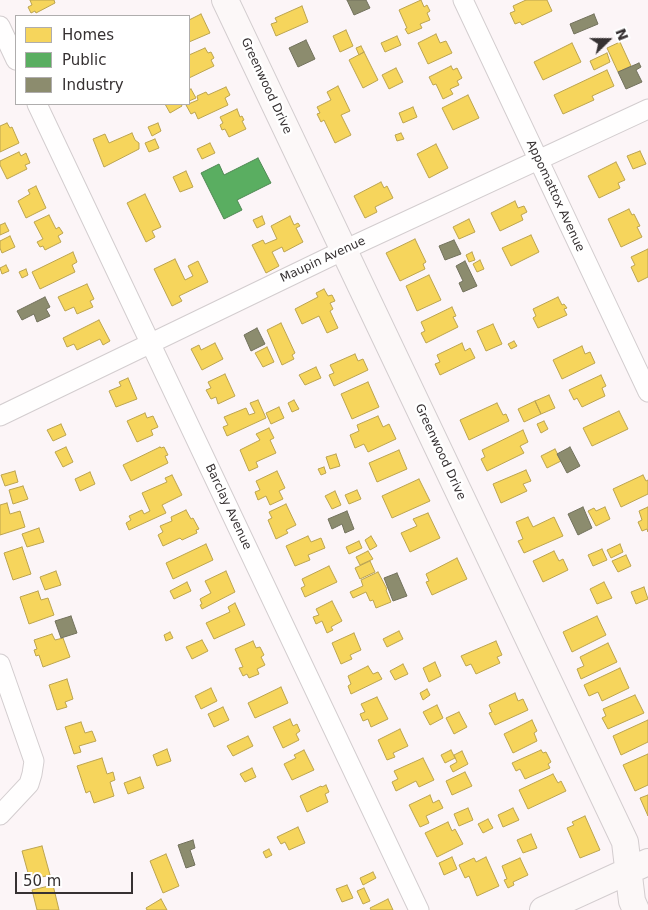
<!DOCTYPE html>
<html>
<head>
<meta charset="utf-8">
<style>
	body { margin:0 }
	#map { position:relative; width:648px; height:910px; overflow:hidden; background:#fcf5f7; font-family:"DejaVu Sans",sans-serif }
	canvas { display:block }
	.legend { position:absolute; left:15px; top:15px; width:175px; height:90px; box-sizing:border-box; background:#fff; border:1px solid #afadad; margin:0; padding:6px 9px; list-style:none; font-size:15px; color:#363132 }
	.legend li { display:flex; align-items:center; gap:10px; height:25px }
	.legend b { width:25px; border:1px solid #afadad }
	.north { position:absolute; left:583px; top:15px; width:50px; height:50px; -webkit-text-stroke:4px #fff; paint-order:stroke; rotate:68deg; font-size:14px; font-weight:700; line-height:20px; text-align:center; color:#363132 }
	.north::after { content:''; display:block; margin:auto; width:18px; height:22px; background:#363132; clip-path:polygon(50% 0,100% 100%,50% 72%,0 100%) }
	.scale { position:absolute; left:15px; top:872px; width:118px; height:22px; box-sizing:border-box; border:2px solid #363132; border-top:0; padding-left:6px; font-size:15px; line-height:18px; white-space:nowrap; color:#363132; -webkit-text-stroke:4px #fff; paint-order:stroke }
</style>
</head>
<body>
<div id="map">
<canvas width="648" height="910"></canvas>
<ul class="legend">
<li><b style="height:14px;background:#f6d55c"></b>Homes</li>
<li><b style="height:14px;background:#5aae61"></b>Public</li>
<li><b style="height:14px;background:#8c8c6e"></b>Industry</li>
</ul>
<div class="north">N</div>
<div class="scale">50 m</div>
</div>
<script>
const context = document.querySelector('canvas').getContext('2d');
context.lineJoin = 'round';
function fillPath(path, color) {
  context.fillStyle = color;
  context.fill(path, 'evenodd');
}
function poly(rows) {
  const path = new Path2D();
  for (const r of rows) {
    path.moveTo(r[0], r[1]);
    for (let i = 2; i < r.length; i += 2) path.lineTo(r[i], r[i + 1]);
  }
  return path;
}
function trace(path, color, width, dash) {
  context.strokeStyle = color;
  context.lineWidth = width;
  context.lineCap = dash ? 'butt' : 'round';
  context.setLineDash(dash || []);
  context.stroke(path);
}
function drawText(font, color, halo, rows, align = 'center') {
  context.font = font + ' "DejaVu Sans",sans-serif';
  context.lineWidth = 5;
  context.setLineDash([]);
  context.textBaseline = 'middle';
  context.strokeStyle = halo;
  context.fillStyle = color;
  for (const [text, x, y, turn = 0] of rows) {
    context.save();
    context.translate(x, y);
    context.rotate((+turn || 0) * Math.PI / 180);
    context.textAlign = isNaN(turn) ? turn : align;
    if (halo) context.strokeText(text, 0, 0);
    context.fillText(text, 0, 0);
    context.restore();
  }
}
const homes = poly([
	[30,0,54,0,55,3,36,13,35,11,31,13,28,7,32,5,30,0],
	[421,0,424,7,427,5,430,11,427,13,430,20,420,24,422,28,408,34,405,29,407,28,399,10,421,0],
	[526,0,547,0,552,11,522,25,520,22,515,24,510,13,515,11,513,6,526,0],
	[302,6,308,22,276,36,271,24,277,22,275,18,302,6],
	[201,14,210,33,189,42,189,20,201,14],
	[346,30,353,46,340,52,333,36,346,30],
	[436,34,440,43,446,41,452,53,428,64,418,43,436,34],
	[397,36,401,45,385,52,381,43,397,36],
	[620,42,631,66,618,72,607,48,620,42],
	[572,43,581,62,543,80,534,62,572,43],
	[361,46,364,52,359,55,356,48,361,46],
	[205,48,208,53,211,52,214,58,211,60,214,66,189,78,189,55,205,48],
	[364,52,378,80,363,88,349,60,364,52],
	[607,53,610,62,594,70,590,61,607,53],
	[451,66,453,70,457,68,462,78,457,81,459,85,450,89,453,94,443,99,436,84,433,85,429,77,451,66],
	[396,68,403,82,389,89,382,75,396,68],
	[607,70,614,86,592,96,594,100,563,114,554,95,607,70],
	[338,86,350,111,341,115,351,135,335,143,324,120,321,122,317,114,320,113,317,107,331,100,327,92,338,86],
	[226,87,230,95,225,98,228,105,198,119,195,112,191,114,186,105,198,100,197,96,206,92,208,95,226,87],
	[191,89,196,98,189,101,189,90,191,89],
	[468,95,479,118,453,130,442,108,468,95],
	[165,104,181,104,182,106,170,113,165,104],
	[413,107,417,117,403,123,399,113,413,107],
	[237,109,240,117,242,116,244,120,242,121,246,129,229,137,225,129,222,130,220,125,223,123,220,117,237,109],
	[7,123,10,128,12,127,19,143,0,152,0,126,7,123],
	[158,123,161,131,152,136,148,127,158,123],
	[132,133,135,140,139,143,139,149,104,167,93,139,105,134,109,143,132,133],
	[401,133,404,139,397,141,395,135,401,133],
	[155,139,159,148,149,152,145,143,155,139],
	[210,143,215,153,202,159,197,149,210,143],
	[436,144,448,168,429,178,417,154,436,144],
	[640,151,646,164,633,169,627,156,640,151],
	[19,152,21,156,26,153,30,163,25,165,27,169,7,179,0,165,0,161,19,152],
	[616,162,625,180,618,183,620,188,599,198,588,176,616,162],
	[186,171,193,187,180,192,173,177,186,171],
	[381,182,384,188,387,186,393,198,375,207,377,212,365,218,354,196,381,182],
	[36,186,46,208,26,218,18,201,30,194,28,190,36,186],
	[145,194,161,227,152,231,155,237,146,242,127,203,145,194],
	[515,201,518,208,524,206,527,212,521,215,523,220,500,231,491,213,515,201],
	[629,209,632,215,634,214,640,226,637,227,642,237,621,247,608,219,629,209],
	[49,215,56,229,59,227,63,233,58,236,61,242,45,250,43,246,40,247,37,242,43,239,34,222,49,215],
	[262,216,265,224,257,228,253,220,262,216],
	[290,216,294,225,298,223,300,226,296,228,303,242,284,252,282,247,272,252,279,266,266,273,252,245,263,240,265,244,277,239,271,226,290,216],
	[469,219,475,232,459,239,453,227,469,219],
	[5,223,9,231,0,235,0,225,5,223],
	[531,235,539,252,511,266,502,248,531,235],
	[10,236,15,247,2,253,0,248,0,241,10,236],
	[415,239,426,262,423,264,425,269,400,281,386,253,415,239],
	[648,249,648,277,638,282,631,267,635,265,631,257,648,249],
	[73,252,77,262,72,265,75,272,40,289,32,272,73,252],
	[472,252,475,260,469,262,466,255,472,252],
	[175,259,185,280,193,276,188,266,198,261,208,282,179,296,182,301,172,306,154,269,175,259],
	[480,260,484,269,477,272,473,264,480,260],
	[6,265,9,271,2,274,0,268,6,265],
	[26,269,28,275,22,278,19,272,26,269],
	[429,275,441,300,417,311,406,286,429,275],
	[87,284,94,299,90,301,93,307,77,314,74,307,65,311,58,297,87,284],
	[324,289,328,296,332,295,335,301,330,303,333,309,330,311,338,328,327,333,319,316,302,324,295,309,318,297,316,293,324,289],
	[558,297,562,305,564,304,567,308,564,309,567,315,538,328,533,318,536,316,533,309,558,297],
	[452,307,456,316,453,317,458,327,426,343,421,333,425,331,421,322,452,307],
	[99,320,110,341,103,345,100,339,77,350,74,344,67,347,63,338,99,320],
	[281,323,295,353,292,355,294,359,282,365,267,330,281,323],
	[493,324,502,344,486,351,477,331,493,324],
	[514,341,517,346,511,349,508,344,514,341],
	[215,343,223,359,202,370,191,349,199,345,201,350,215,343],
	[462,343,465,351,470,348,475,358,440,375,435,364,440,362,437,355,462,343],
	[582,346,585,354,590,352,595,363,562,379,553,360,582,346],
	[267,347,274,362,263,367,255,353,267,347],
	[355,354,358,361,363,359,368,370,334,386,329,375,334,373,330,365,355,354],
	[316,367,321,378,305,385,299,375,316,367],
	[225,374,235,396,218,404,216,397,211,399,206,390,211,388,208,382,225,374],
	[601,375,606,386,602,388,605,396,582,407,577,398,574,400,569,390,601,375],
	[128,378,137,399,116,407,109,391,121,386,119,382,128,378],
	[368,382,379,407,352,419,341,394,368,382],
	[549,395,555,408,541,414,535,401,549,395],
	[258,400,266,418,227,436,223,427,228,425,224,417,246,408,249,415,255,413,250,403,258,400],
	[294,400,299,409,292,412,288,403,294,400],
	[535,401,541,414,524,422,518,409,535,401],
	[497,403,503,415,506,414,509,421,469,440,460,420,497,403],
	[279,407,284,418,271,424,266,413,279,407],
	[619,411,628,429,592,446,583,428,619,411],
	[145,413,147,418,153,416,158,427,151,430,153,435,137,442,127,421,145,413],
	[378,416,383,427,389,424,396,439,368,452,364,444,355,448,350,435,359,431,357,425,378,416],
	[544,421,548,429,541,433,537,424,544,421],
	[61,424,66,435,53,441,47,430,61,424],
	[269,428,274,438,270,440,276,453,256,462,258,467,249,471,240,450,260,440,256,434,269,428],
	[523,430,528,442,520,446,524,453,487,471,481,459,485,457,482,450,523,430],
	[66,447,73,462,63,467,55,452,66,447],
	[160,447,161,448,164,447,168,455,165,456,168,463,131,481,123,465,160,447],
	[555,449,561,461,547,468,541,456,555,449],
	[399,450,407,469,377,482,369,463,399,450],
	[336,454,340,466,330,469,326,457,336,454],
	[324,467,326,473,321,475,318,469,324,467],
	[526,470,531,481,523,484,527,491,501,503,493,484,526,470],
	[15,471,18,482,5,486,1,475,15,471],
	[277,471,285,488,279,491,283,499,270,505,266,496,258,500,255,492,260,490,256,481,277,471],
	[90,472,95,484,80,491,75,479,90,472],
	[172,475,182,495,162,505,166,513,129,530,126,523,131,520,129,516,142,510,144,514,150,511,142,493,167,482,165,478,172,475],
	[643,475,646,481,648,480,648,494,621,507,613,489,643,475],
	[419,479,430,501,392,518,382,496,419,479],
	[23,486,28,499,13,504,9,490,23,486],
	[357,490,361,499,349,504,345,495,357,490],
	[335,491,341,505,332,509,325,496,335,491],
	[7,503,10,514,20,511,25,527,0,535,0,505,7,503],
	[286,504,296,525,286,530,288,533,276,539,268,520,272,518,269,512,286,504],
	[605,507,610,519,596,526,588,511,594,508,596,511,605,507],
	[648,507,648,532,647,529,642,531,638,522,642,520,639,511,648,507],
	[186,510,191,519,193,518,199,529,196,530,197,533,182,540,180,538,163,546,158,535,163,532,160,526,172,521,171,517,186,510],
	[428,513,440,538,410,552,401,533,417,526,413,519,428,513],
	[528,517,533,527,554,517,563,536,524,553,518,541,523,539,516,522,528,517],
	[39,528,44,542,27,547,22,534,39,528],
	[308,536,311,542,321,538,325,548,308,555,310,560,295,566,286,546,308,536],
	[371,536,377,546,370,550,365,540,371,536],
	[359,541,362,548,349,554,346,547,359,541],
	[206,544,213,560,173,579,166,563,206,544],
	[620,544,623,552,611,558,607,550,620,544],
	[22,547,31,574,13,580,4,553,22,547],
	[602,549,607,560,593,566,588,555,602,549],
	[368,551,373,559,360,565,356,557,368,551],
	[554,551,559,561,563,559,568,570,543,582,533,561,554,551],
	[626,555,631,566,618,572,612,561,626,555],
	[457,558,467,579,432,595,426,582,429,581,426,574,457,558],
	[370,561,375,572,360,579,355,568,370,561],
	[329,566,337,582,305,597,301,588,305,586,302,579,329,566],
	[56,571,61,585,45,590,40,577,56,571],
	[226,571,235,592,202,609,200,605,202,604,200,599,211,593,205,581,226,571],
	[378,572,387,589,386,590,391,602,376,608,373,600,370,601,366,592,353,598,350,592,363,586,361,580,378,572],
	[187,582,191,591,174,599,170,591,187,582],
	[604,582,612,598,597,604,590,589,604,582],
	[644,587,648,599,636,604,631,592,644,587],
	[38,591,41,600,48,598,54,615,29,624,20,597,38,591],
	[332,601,342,621,331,627,333,630,327,633,322,621,316,624,313,617,319,615,316,609,332,601],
	[235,603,245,625,214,639,206,623,230,612,228,607,235,603],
	[597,616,606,635,572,652,563,632,597,616],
	[399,631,403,639,387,647,383,639,399,631],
	[170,632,173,638,166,641,164,635,170,632],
	[354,633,361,650,350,655,352,659,341,664,332,643,354,633],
	[52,634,55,640,63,638,70,657,43,667,39,655,36,656,34,650,37,649,34,640,52,634],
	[202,640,208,651,192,659,186,647,202,640],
	[253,641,256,648,260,647,264,655,261,657,265,665,257,669,259,674,249,678,247,674,243,676,239,668,243,667,235,649,253,641],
	[496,641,502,655,497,657,500,663,476,674,471,664,466,666,461,656,496,641],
	[608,643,617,662,581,679,577,669,584,666,580,657,608,643],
	[435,662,441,676,429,682,423,668,435,662],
	[403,664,408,674,395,680,390,671,403,664],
	[368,666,373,674,378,672,382,679,351,694,348,686,351,684,348,676,368,666],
	[620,668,629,688,602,701,598,692,589,696,584,685,620,668],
	[67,679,73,699,65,702,67,707,57,710,49,685,67,679],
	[281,687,288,703,255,718,248,703,281,687],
	[211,688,217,701,201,709,195,696,211,688],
	[427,689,430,695,423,700,420,693,427,689],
	[515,693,518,701,523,699,528,710,495,725,489,713,492,712,489,705,515,693],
	[635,695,644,713,608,729,602,718,606,716,603,709,635,695],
	[377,697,388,719,371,727,368,719,363,721,360,714,365,712,361,704,377,697],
	[437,705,443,718,430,725,423,712,437,705],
	[223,707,229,720,214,727,208,714,223,707],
	[459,712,467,727,454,734,446,718,459,712],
	[290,719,293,726,297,724,300,731,296,734,299,740,283,748,273,727,290,719],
	[532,720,537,731,534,733,537,741,513,753,504,734,532,720],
	[648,720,648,742,621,755,613,736,648,720],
	[81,722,85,733,92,731,96,741,79,746,81,752,74,754,65,727,81,722],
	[400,729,408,746,393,753,395,757,387,760,378,740,400,729],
	[248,736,253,746,233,756,227,746,248,736],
	[167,749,171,761,157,766,153,755,167,749],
	[304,750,314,770,292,780,284,764,296,758,294,755,304,750],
	[451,750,455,758,445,763,441,755,451,750],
	[541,750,543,753,546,752,551,762,548,764,550,768,525,779,520,769,516,771,512,763,541,750],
	[462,751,468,764,453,772,450,766,457,762,454,755,462,751],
	[648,754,648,785,635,791,623,765,648,754],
	[102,758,107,774,113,772,115,780,110,782,114,796,94,803,90,791,86,793,77,766,102,758],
	[423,758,434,780,419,787,416,781,396,791,392,782,398,779,394,771,423,758],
	[252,768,256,777,245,782,240,774,252,768],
	[465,772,472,786,452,795,446,781,465,772],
	[553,774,558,783,561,781,566,791,528,809,519,790,553,774],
	[140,777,144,788,128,794,124,783,140,777],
	[326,785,329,792,325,794,328,802,307,812,300,796,321,786,322,787,326,785],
	[430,795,433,803,439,800,443,808,426,816,429,823,420,827,409,805,430,795],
	[648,795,648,816,640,798,648,795],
	[468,808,473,820,459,826,454,814,468,808],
	[513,808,519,820,503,827,498,815,513,808],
	[585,816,600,850,580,858,567,828,574,825,572,822,585,816],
	[488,819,493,828,483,833,478,824,488,819],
	[448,822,452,831,455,829,463,844,437,857,425,833,448,822],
	[298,827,305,843,289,850,285,842,281,844,277,837,298,827],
	[531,834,537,848,523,853,517,840,531,834],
	[42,846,50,875,30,880,22,851,42,846],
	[269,849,272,855,266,858,263,852,269,849],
	[166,854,179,886,163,893,150,861,166,854],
	[452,857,457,869,444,875,439,863,452,857],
	[486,857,499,886,477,896,469,876,465,878,459,865,474,858,476,862,486,857],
	[520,858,528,875,513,882,514,885,508,888,504,880,507,879,502,866,520,858],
	[373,872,376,878,363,885,360,878,373,872],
	[53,885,59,910,37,910,32,890,53,885],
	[347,885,353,898,342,902,336,889,347,885],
	[364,888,370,901,363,904,357,891,364,888],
	[161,899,167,910,147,910,146,908,161,899],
	[388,899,393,910,371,910,370,908,388,899]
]);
fillPath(homes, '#f6d55c');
trace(homes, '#bca44f', 1);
const public = poly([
	[258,158,271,183,237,200,242,210,224,219,201,173,219,164,224,175,258,158]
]);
fillPath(public, '#5aae61');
trace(public, '#4f8853', 1);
const industry = poly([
	[347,0,366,0,370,8,354,15,347,0],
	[594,14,598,24,574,34,570,24,594,14],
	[306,40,315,59,298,67,289,48,306,40],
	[639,63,641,67,636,70,642,82,626,89,618,72,639,63],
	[454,240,461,254,445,260,439,246,454,240],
	[465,261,477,286,463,292,459,283,463,281,456,266,465,261],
	[45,297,50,307,46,309,50,316,37,322,34,314,22,320,17,311,45,297],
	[257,328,265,344,251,351,244,335,257,328],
	[570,447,580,466,567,473,557,454,570,447],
	[583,507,592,528,578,535,568,514,583,507],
	[347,511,354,529,345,533,342,524,332,529,328,519,347,511],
	[397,573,407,596,393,601,384,578,397,573],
	[71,616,77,633,61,638,55,621,71,616],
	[193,840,195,848,190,850,195,865,186,868,178,845,193,840]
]);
fillPath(industry, '#8c8c6e');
trace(industry, '#72715c', 1);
const street = poly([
	[463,0,648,392],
	[0,26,16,60],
	[37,104,419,910],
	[0,416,344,250,648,109],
	[0,664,34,761,32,774,29,784,0,815]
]);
const secondary = poly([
	[225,0,625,842,632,901,636,910],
	[543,910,648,862]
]);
trace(street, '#d3cdcf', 21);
trace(secondary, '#d3cdcf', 28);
trace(street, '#fffefe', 19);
trace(secondary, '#fcf8f8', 26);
drawText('12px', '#363132', '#fff', [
	["Greenwood Drive",266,86,65],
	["Appomattox Avenue",555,196,65],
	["Maupin Avenue",323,260,-25],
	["Greenwood Drive",440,452,65],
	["Barclay Avenue",228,507,65]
]);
</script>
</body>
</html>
